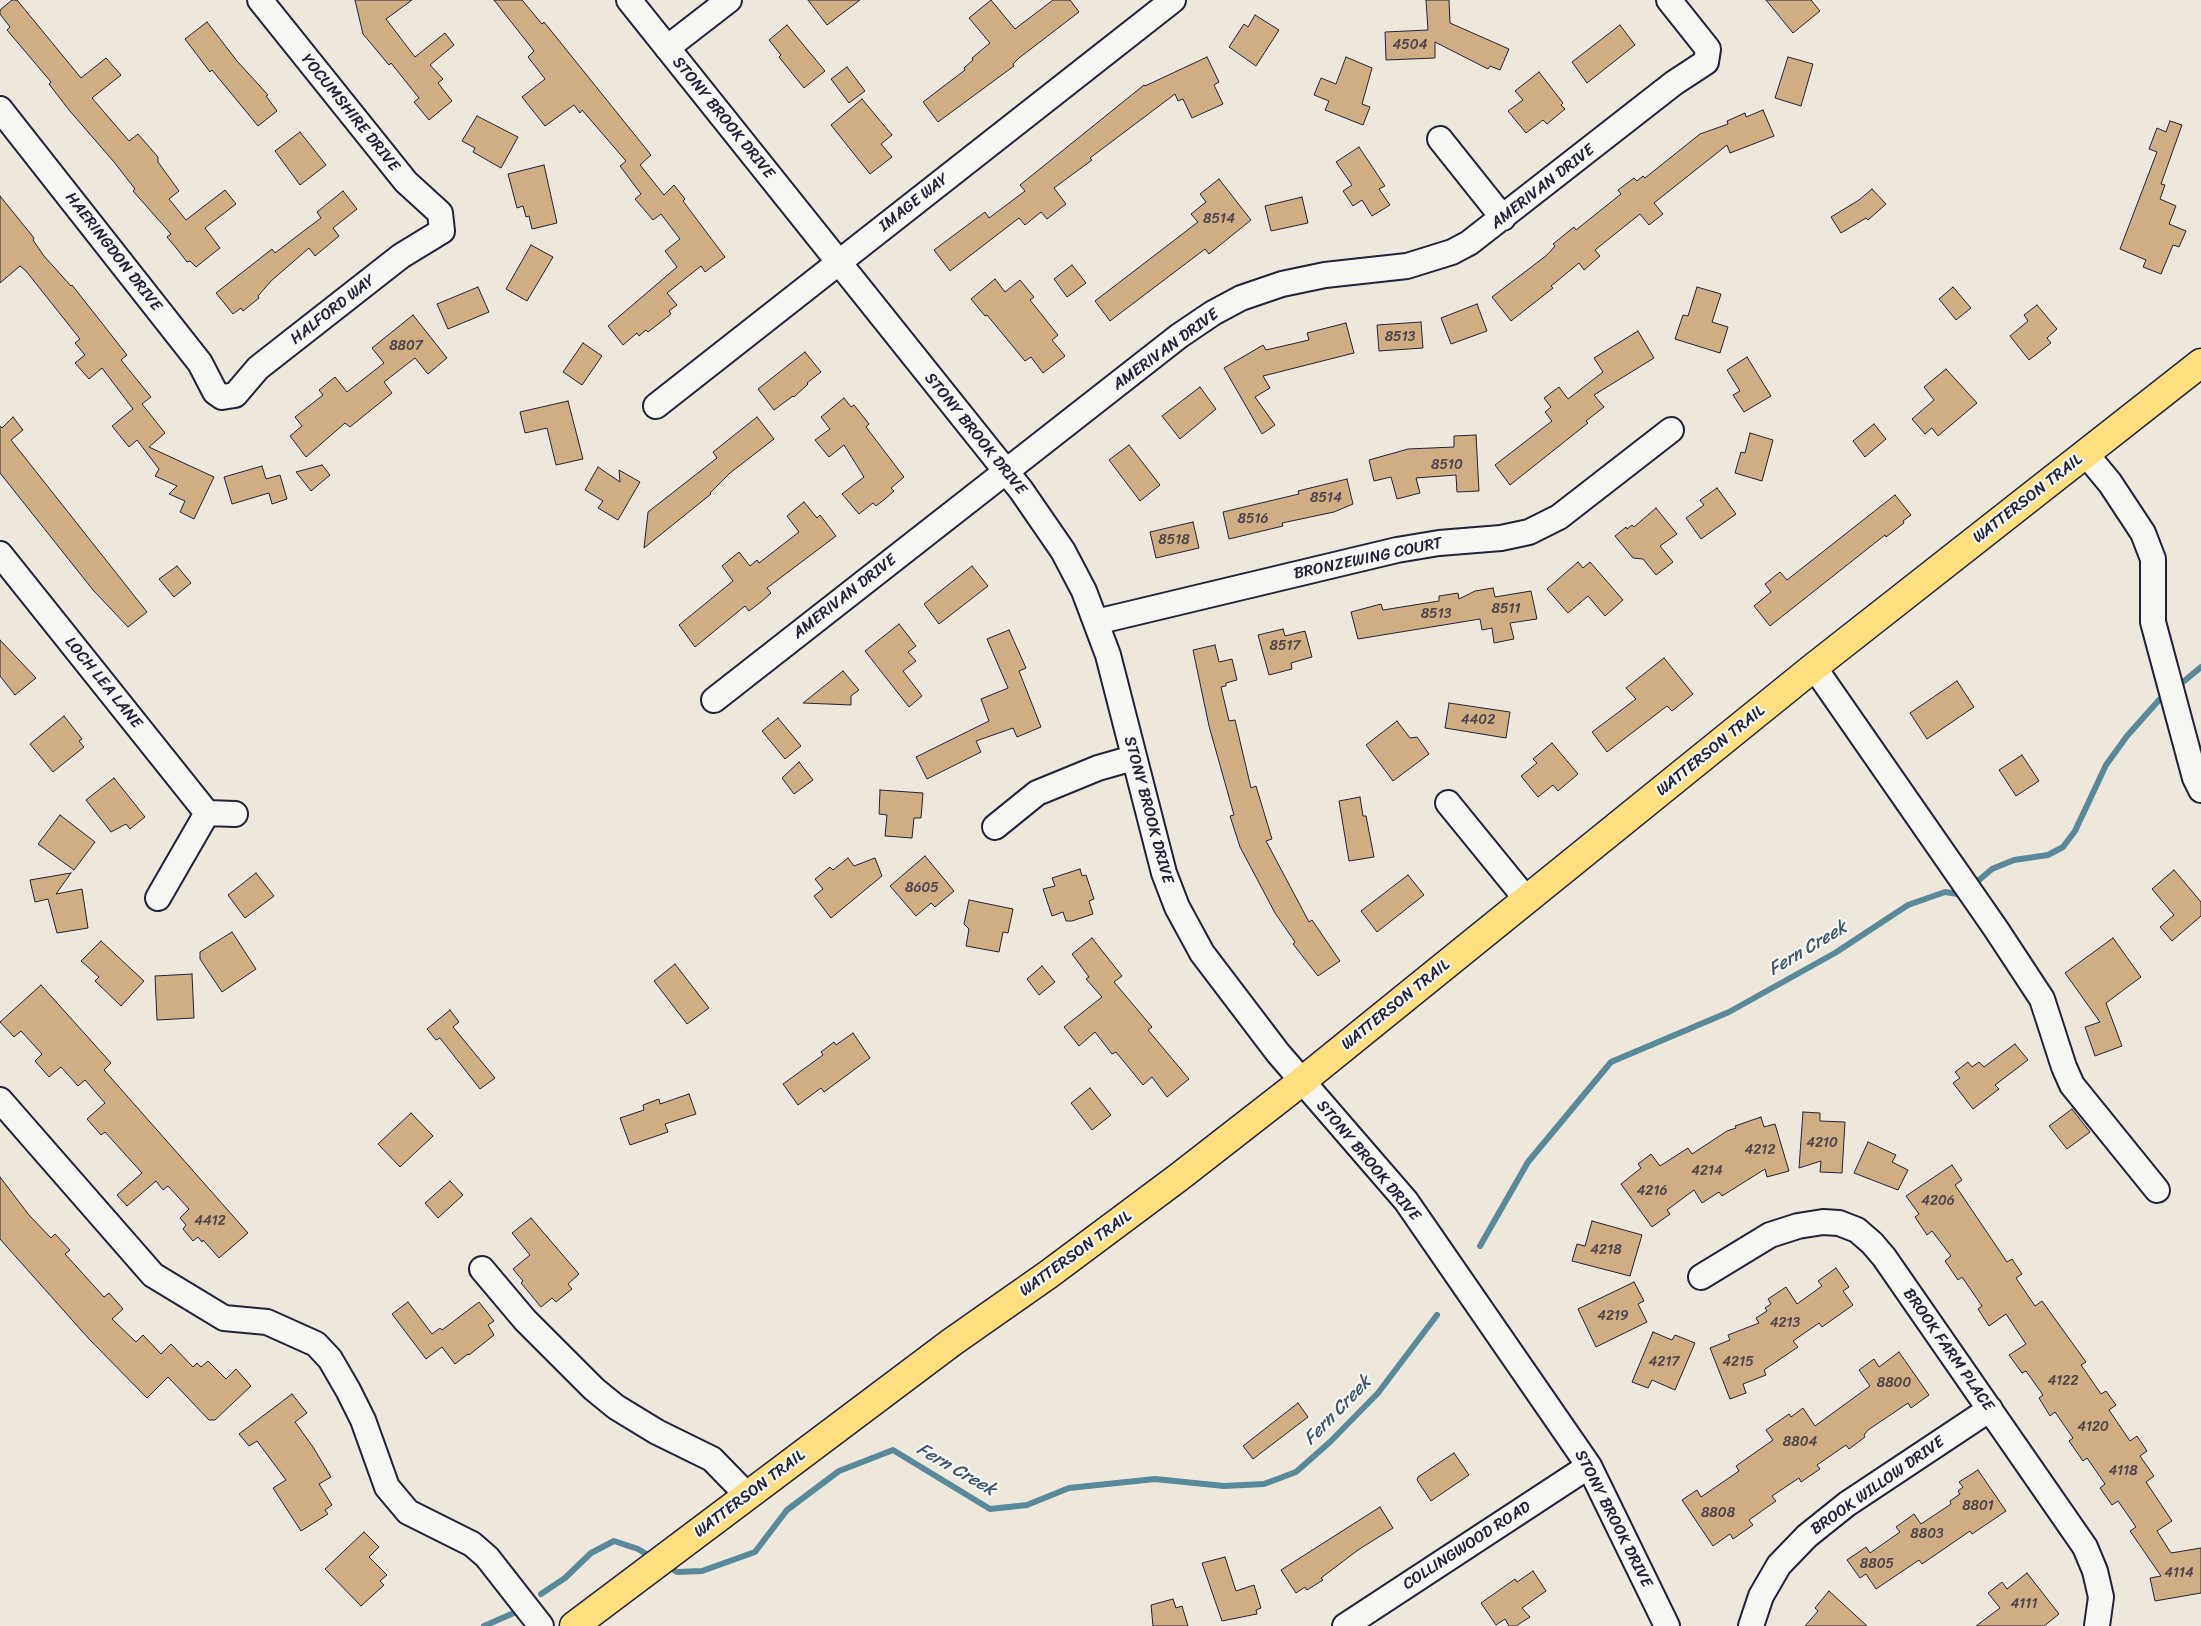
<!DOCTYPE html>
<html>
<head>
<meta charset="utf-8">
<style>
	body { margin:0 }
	canvas { display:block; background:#eee8dc }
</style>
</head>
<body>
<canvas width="2201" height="1626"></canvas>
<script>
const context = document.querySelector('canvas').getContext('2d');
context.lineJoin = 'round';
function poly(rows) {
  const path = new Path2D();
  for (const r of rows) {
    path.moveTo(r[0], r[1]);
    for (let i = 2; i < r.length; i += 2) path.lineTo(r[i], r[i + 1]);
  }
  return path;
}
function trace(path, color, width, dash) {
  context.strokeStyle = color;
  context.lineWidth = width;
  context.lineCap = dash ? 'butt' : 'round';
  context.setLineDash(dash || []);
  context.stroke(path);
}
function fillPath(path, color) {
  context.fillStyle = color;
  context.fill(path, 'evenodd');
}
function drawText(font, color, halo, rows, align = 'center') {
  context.font = font + ' Sriracha,sans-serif';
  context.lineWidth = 4.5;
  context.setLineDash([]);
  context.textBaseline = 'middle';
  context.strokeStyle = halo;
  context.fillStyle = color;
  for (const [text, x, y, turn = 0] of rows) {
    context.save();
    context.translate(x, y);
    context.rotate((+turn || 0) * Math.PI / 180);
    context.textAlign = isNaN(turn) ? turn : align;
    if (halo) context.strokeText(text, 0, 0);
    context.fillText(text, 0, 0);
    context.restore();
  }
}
trace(poly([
	[2183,682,2201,667],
	[1972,886,1992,869,2014,860,2048,855,2063,847,2075,831,2106,765,2127,736,2159,700],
	[1480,1246,1528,1162,1611,1062,1729,1012,1835,953,1908,905,1945,892,1958,894,1964,891],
	[666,1565,677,1572,702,1571,755,1552,787,1510,839,1471,893,1450,990,1509,1027,1505,1069,1488,1155,1479,1224,1486,1264,1484,1296,1472,1330,1442,1378,1393,1437,1315],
	[541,1594,565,1578,591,1553,614,1541,638,1549,653,1558],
	[484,1626,516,1612]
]), '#5a8a99', 6);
const building = poly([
	[12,0,17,0,81,78,106,58,121,75,92,98,129,141,138,134,158,157,158,162,179,191,169,199,186,220,225,190,236,204,205,228,220,248,196,267,190,261,187,262,177,249,167,237,171,234,133,191,135,189,114,162,69,110,49,84,51,82,7,30,10,27,0,14,0,10,12,0],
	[355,0,412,0,386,19,415,57,445,33,454,45,430,65,443,79,438,83,452,101,429,120,414,102,419,98,391,63,389,65,363,34,355,0],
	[494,0,522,0,542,24,544,22,651,155,640,165,664,195,674,185,685,199,683,201,725,257,705,272,701,266,667,293,677,305,669,311,671,314,648,332,646,330,639,336,637,333,623,345,608,326,677,267,665,251,680,239,661,214,653,220,635,199,641,194,620,166,626,161,582,110,580,113,574,105,545,126,522,97,545,79,528,57,534,51,494,0],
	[808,0,860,0,827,25,808,0],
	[991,0,1015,29,1053,0,1070,0,1079,12,1019,58,1013,64,1014,66,938,122,923,102,965,70,964,68,973,60,972,58,990,43,969,18,991,0],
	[1426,0,1449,0,1450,23,1509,49,1500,70,1490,66,1488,69,1435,42,1435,58,1386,60,1385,32,1428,30,1426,0],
	[1766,0,1811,0,1820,11,1793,33,1766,0],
	[1255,15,1279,30,1256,66,1229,47,1244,24,1248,27,1255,15],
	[207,22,237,61,268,95,266,96,277,111,258,126,212,70,210,72,185,39,207,22],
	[787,25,825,71,804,88,779,57,781,55,769,40,787,25],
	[1620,25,1635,45,1587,83,1572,62,1620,25],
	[1207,57,1219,82,1214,85,1223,104,1192,118,1183,99,1178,101,1175,94,1090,158,1092,160,1054,188,1066,204,1047,219,1041,212,1025,225,1019,218,950,271,934,250,985,212,989,218,1025,191,1020,185,1144,85,1145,86,1207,57],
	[1346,57,1372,68,1362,104,1370,107,1363,125,1325,110,1329,101,1314,95,1321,78,1336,84,1346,57],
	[1788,57,1813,64,1801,106,1775,98,1788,57],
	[847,67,865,91,849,103,831,79,847,67],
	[1539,72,1563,103,1561,105,1565,109,1547,124,1543,120,1526,133,1508,111,1523,100,1515,91,1539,72],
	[862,99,892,135,881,144,892,157,870,174,831,125,862,99],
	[1763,110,1774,136,1730,153,1727,145,1654,203,1663,214,1649,225,1640,214,1595,250,1600,256,1584,270,1579,263,1551,286,1553,288,1511,321,1492,297,1547,255,1555,246,1553,244,1574,227,1576,230,1621,194,1618,190,1634,178,1637,181,1643,176,1645,178,1700,134,1728,124,1727,121,1745,113,1746,117,1763,110],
	[477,116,518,137,501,168,473,152,475,148,462,141,477,116],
	[2170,121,2182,125,2161,184,2165,185,2160,199,2176,206,2169,224,2186,231,2179,247,2173,245,2161,274,2143,267,2146,260,2120,249,2157,152,2149,149,2157,128,2166,132,2170,121],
	[300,132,326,165,300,185,275,151,300,132],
	[1359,147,1385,186,1379,189,1390,205,1372,216,1362,200,1353,206,1343,191,1352,185,1336,162,1359,147],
	[544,165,557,223,532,229,529,216,526,217,523,206,517,208,508,174,544,165],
	[1219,179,1251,220,1209,254,1205,249,1110,321,1095,301,1198,222,1191,214,1206,202,1200,194,1219,179],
	[1872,189,1886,204,1868,220,1866,218,1841,233,1831,217,1859,200,1872,189],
	[343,191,357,209,333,228,339,236,315,256,309,248,271,281,258,296,259,298,243,311,241,308,233,314,216,293,272,249,275,253,301,233,321,218,317,212,343,191],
	[0,196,34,238,33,240,44,256,71,286,72,285,127,355,121,360,151,397,142,404,165,433,149,447,214,477,194,519,180,512,185,501,169,494,177,486,155,476,159,469,137,440,129,447,112,426,133,409,102,368,89,379,75,363,85,355,75,343,80,339,26,271,20,266,0,283,0,196],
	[1302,197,1308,223,1271,231,1265,206,1302,197],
	[531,245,553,257,527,301,506,289,531,245],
	[1072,265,1086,283,1067,297,1054,279,1072,265],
	[995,279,1005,292,1020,280,1034,297,1030,300,1058,335,1052,340,1065,356,1043,373,1031,357,1025,361,987,315,985,316,971,299,995,279],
	[478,287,489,312,448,329,437,304,478,287],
	[1697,287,1721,294,1712,322,1728,327,1720,353,1675,339,1683,315,1688,316,1697,287],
	[1953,287,1971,308,1956,320,1939,299,1953,287],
	[1477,304,1487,331,1451,344,1441,318,1477,304],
	[2037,305,2057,329,2047,338,2051,343,2029,360,2010,336,2028,321,2024,315,2037,305],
	[413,315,447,358,428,374,415,358,384,382,392,393,350,427,345,423,306,457,290,436,302,426,295,417,323,395,319,390,335,377,347,392,384,363,372,348,413,315],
	[1421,322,1423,348,1379,351,1377,325,1421,322],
	[1346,323,1354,353,1263,376,1270,388,1255,397,1275,425,1262,434,1224,368,1263,345,1266,350,1309,340,1307,333,1346,323],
	[1638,331,1654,358,1594,395,1604,407,1586,421,1588,423,1510,485,1495,465,1552,421,1545,412,1551,407,1544,398,1559,387,1568,399,1603,372,1594,358,1638,331],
	[583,343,602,356,582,385,563,372,583,343],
	[805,352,821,372,807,383,808,384,794,397,793,396,774,410,758,389,805,352],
	[1747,357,1771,396,1744,412,1733,395,1740,391,1727,370,1747,357],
	[1946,369,1977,403,1938,436,1932,428,1925,434,1912,419,1934,400,1924,387,1946,369],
	[1200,387,1216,409,1180,439,1162,416,1200,387],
	[844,398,851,407,854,405,869,424,866,427,904,477,891,488,894,491,885,499,876,506,873,503,859,514,842,494,864,477,844,445,829,457,815,440,830,429,821,417,844,398],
	[568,401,583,459,556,465,547,428,525,433,520,412,568,401],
	[13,417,23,430,11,440,147,612,128,627,93,590,0,473,0,426,2,428,13,417],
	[757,417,774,439,730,473,710,493,711,494,644,548,648,512,717,458,713,452,757,417],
	[1874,424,1886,439,1865,457,1853,441,1874,424],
	[1750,433,1773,440,1762,481,1735,473,1741,452,1745,453,1750,433],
	[1476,435,1479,491,1457,492,1456,475,1416,478,1420,493,1397,499,1391,477,1374,481,1369,460,1408,449,1454,447,1454,436,1476,435],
	[1129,445,1160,485,1140,501,1109,460,1129,445],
	[322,465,330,475,311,491,296,472,322,465],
	[262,466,266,479,280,475,287,499,272,504,269,493,232,504,224,477,262,466],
	[598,467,620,482,619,470,640,482,618,520,598,508,603,501,585,490,598,467],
	[1347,479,1353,504,1334,512,1282,523,1283,526,1229,539,1223,512,1299,494,1298,491,1347,479],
	[1717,488,1736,514,1701,539,1686,518,1704,505,1700,500,1717,488],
	[1895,495,1911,515,1903,521,1904,523,1886,537,1885,535,1770,626,1754,606,1771,592,1765,584,1780,572,1787,580,1895,495],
	[804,502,817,518,820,515,836,536,767,588,771,593,761,602,749,611,745,606,695,647,679,625,733,581,722,566,739,552,750,566,757,560,759,563,799,532,787,516,804,502],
	[1656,508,1677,534,1660,546,1673,562,1656,575,1643,559,1633,558,1615,536,1626,527,1627,529,1632,525,1634,527,1656,508],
	[1193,522,1199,548,1156,558,1150,532,1193,522],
	[1578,562,1583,568,1590,562,1623,600,1605,616,1588,596,1568,613,1547,589,1578,562],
	[177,566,191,583,174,597,159,579,177,566],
	[972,566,988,586,939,624,924,604,972,566],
	[1493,588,1495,597,1531,591,1537,619,1510,623,1514,639,1494,643,1492,628,1482,630,1480,619,1358,639,1351,612,1381,604,1383,610,1439,601,1439,596,1458,593,1459,599,1475,591,1493,588],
	[899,624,916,646,908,652,916,661,903,671,922,696,909,707,865,651,899,624],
	[1283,629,1285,636,1305,631,1312,657,1291,663,1292,669,1269,675,1258,635,1283,629],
	[1009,630,1026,668,1019,671,1041,727,1017,737,1013,728,976,741,981,752,927,779,916,757,989,721,981,699,1008,688,987,639,1009,630],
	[0,640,36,678,15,695,0,676,0,640],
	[1215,645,1219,662,1232,659,1237,680,1226,683,1226,686,1221,687,1229,721,1235,720,1251,788,1256,786,1272,839,1266,841,1309,922,1312,920,1340,961,1318,976,1293,944,1295,942,1275,913,1240,847,1230,816,1234,815,1209,726,1193,650,1215,645],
	[1664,658,1693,694,1672,711,1667,706,1607,752,1592,732,1636,699,1626,688,1664,658],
	[843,671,859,690,851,696,851,705,803,703,843,671],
	[1957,681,1974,707,1927,739,1910,713,1957,681],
	[1449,703,1510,712,1506,738,1445,728,1449,703],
	[64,716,82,739,79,741,84,747,53,772,30,744,64,716],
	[778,718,801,746,785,759,762,731,778,718],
	[1397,721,1410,738,1417,737,1429,754,1393,781,1366,745,1397,721],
	[1552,743,1578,774,1558,791,1553,785,1538,797,1521,776,1537,763,1533,759,1552,743],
	[2022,755,2039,781,2016,796,1999,770,2022,755],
	[799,762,813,780,794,794,782,778,799,762],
	[114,778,145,817,130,829,126,824,111,832,86,800,114,778],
	[880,790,923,793,921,818,914,818,912,838,885,836,887,815,879,814,880,790],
	[1360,797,1363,816,1366,816,1374,857,1349,861,1339,801,1360,797],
	[60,815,95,842,74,870,38,844,60,815],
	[925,856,954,891,935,907,931,903,916,916,890,886,925,856],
	[848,858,854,866,875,858,882,876,831,918,814,896,823,889,815,879,830,867,833,870,848,858],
	[1080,869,1082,876,1086,875,1094,899,1089,901,1093,914,1072,921,1066,921,1063,912,1052,916,1043,889,1055,886,1052,878,1080,869],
	[2174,870,2201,902,2201,916,2172,941,2160,927,2174,915,2152,889,2174,870],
	[71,873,56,894,82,889,88,928,57,933,48,899,35,902,30,880,71,873],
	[256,873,274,896,245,918,228,895,256,873],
	[1408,875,1424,895,1377,932,1361,911,1408,875],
	[969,900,1013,909,1008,933,1003,932,999,952,966,946,969,929,964,924,969,900],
	[232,932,256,969,222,992,200,959,200,952,232,932],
	[1092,938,1122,976,1114,982,1152,1027,1148,1030,1189,1079,1167,1097,1152,1077,1143,1085,1116,1052,1112,1054,1095,1032,1079,1046,1064,1027,1102,997,1086,979,1089,977,1072,954,1092,938],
	[2113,938,2141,977,2106,1003,2122,1046,2095,1056,2085,1027,2100,1022,2065,973,2113,938],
	[101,941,144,981,121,1006,95,981,99,977,81,961,101,941],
	[675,964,709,1008,687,1024,654,981,675,964],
	[1042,966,1055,982,1039,995,1027,979,1042,966],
	[192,974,194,1018,157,1020,155,976,192,974],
	[41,985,111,1063,104,1070,248,1233,219,1258,203,1240,202,1242,198,1237,193,1241,183,1229,186,1225,180,1218,189,1209,168,1186,163,1190,156,1181,127,1206,117,1195,142,1173,105,1132,101,1135,87,1119,105,1103,85,1080,78,1086,61,1067,49,1077,35,1061,42,1054,21,1031,14,1037,0,1022,41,985],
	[450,1010,459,1022,453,1027,495,1078,480,1089,440,1038,436,1040,427,1029,450,1010],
	[853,1033,870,1058,824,1092,821,1088,798,1105,783,1084,823,1055,821,1052,834,1042,836,1045,853,1033],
	[2015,1044,2028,1060,1995,1085,1999,1089,1973,1109,1953,1083,1960,1078,1955,1072,1968,1062,1972,1067,1979,1062,1984,1067,2015,1044],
	[1090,1088,1111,1115,1092,1130,1071,1103,1090,1088],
	[689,1094,696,1114,665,1124,668,1132,630,1145,620,1118,644,1110,643,1105,659,1099,660,1104,689,1094],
	[2072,1109,2090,1132,2067,1149,2049,1126,2072,1109],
	[1803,1112,1820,1113,1820,1121,1845,1122,1842,1173,1820,1172,1821,1161,1799,1168,1803,1112],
	[411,1113,433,1136,400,1167,378,1144,411,1113],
	[1761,1117,1764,1127,1775,1124,1789,1171,1767,1177,1765,1169,1722,1196,1719,1192,1702,1203,1694,1190,1667,1210,1670,1214,1652,1227,1621,1184,1641,1168,1638,1164,1651,1154,1660,1166,1688,1148,1692,1154,1727,1131,1736,1128,1735,1126,1761,1117],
	[1868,1142,1896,1155,1892,1162,1908,1170,1898,1190,1854,1173,1868,1142],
	[1952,1165,1962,1180,1955,1185,2007,1262,2012,1259,2022,1274,2016,1278,2035,1306,2042,1301,2086,1362,2081,1365,2101,1394,2106,1391,2116,1405,2109,1410,2130,1441,2137,1436,2147,1451,2140,1456,2154,1476,2146,1482,2172,1521,2157,1531,2171,1553,2201,1548,2201,1593,2155,1601,2150,1578,2161,1576,2130,1531,2136,1527,2118,1501,2112,1505,2100,1488,2105,1484,2087,1458,2083,1461,2069,1441,2073,1438,2055,1412,2050,1416,2039,1398,2043,1395,2026,1371,2022,1373,2009,1355,2026,1344,2006,1314,1989,1326,1978,1309,1982,1306,1962,1277,1958,1280,1945,1261,1951,1256,1932,1231,1927,1235,1915,1217,1919,1214,1906,1196,1952,1165],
	[0,1177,29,1215,51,1238,55,1234,70,1250,65,1254,104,1297,109,1293,123,1309,112,1319,136,1342,143,1335,161,1354,171,1344,193,1367,197,1363,201,1367,208,1361,226,1379,236,1369,251,1386,215,1420,209,1420,168,1377,147,1398,89,1339,0,1239,0,1177],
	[450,1181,463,1195,438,1218,425,1203,450,1181],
	[531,1218,579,1274,568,1284,572,1289,556,1302,552,1298,541,1307,521,1283,523,1281,513,1269,530,1255,512,1233,531,1218],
	[1592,1221,1642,1235,1630,1276,1572,1261,1577,1244,1585,1246,1592,1221],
	[1836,1268,1849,1287,1843,1291,1853,1305,1822,1327,1819,1323,1793,1341,1798,1347,1764,1370,1766,1375,1743,1384,1746,1393,1730,1399,1710,1348,1730,1340,1728,1335,1759,1323,1756,1318,1767,1311,1765,1308,1771,1304,1768,1299,1786,1287,1797,1304,1822,1286,1818,1281,1836,1268],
	[1634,1282,1644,1301,1638,1304,1647,1322,1596,1347,1578,1309,1634,1282],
	[408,1302,432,1334,440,1328,442,1330,479,1302,494,1321,488,1325,494,1335,469,1355,468,1354,455,1364,442,1347,426,1359,392,1314,408,1302],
	[1653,1332,1672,1340,1675,1335,1695,1343,1675,1390,1652,1380,1648,1388,1632,1382,1653,1332],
	[1899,1352,1929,1395,1911,1408,1908,1403,1868,1430,1864,1435,1865,1437,1849,1449,1846,1445,1817,1465,1820,1469,1801,1482,1799,1478,1772,1496,1776,1501,1749,1520,1753,1525,1733,1539,1730,1534,1713,1546,1682,1500,1697,1490,1701,1497,1739,1471,1736,1466,1773,1440,1766,1430,1789,1414,1791,1417,1803,1408,1815,1426,1870,1386,1859,1370,1874,1359,1879,1367,1899,1352],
	[292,1394,307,1413,295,1422,313,1447,331,1477,319,1484,332,1505,325,1510,328,1514,301,1531,273,1488,286,1480,257,1441,249,1446,239,1434,292,1394],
	[1298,1403,1308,1417,1253,1459,1243,1446,1298,1403],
	[1454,1453,1469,1475,1431,1501,1417,1480,1418,1477,1454,1453],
	[1978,1470,2006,1511,1972,1534,1970,1531,1922,1564,1919,1560,1876,1589,1866,1574,1860,1578,1847,1560,1866,1547,1870,1553,1900,1532,1896,1527,1914,1514,1921,1524,1951,1504,1950,1501,1960,1494,1958,1491,1963,1487,1959,1482,1978,1470],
	[1380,1507,1393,1528,1358,1550,1321,1578,1323,1580,1307,1590,1305,1587,1296,1593,1281,1570,1380,1507],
	[364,1532,379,1547,369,1557,387,1575,380,1581,384,1585,361,1606,325,1569,364,1532],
	[1225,1557,1236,1591,1254,1585,1261,1608,1256,1610,1257,1614,1222,1621,1202,1563,1225,1557],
	[1533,1571,1546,1591,1522,1608,1530,1617,1516,1626,1509,1626,1505,1619,1496,1625,1481,1603,1515,1579,1517,1582,1533,1571],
	[2027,1573,2059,1614,2044,1626,1976,1626,2000,1608,1988,1593,2002,1582,2007,1589,2027,1573],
	[1829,1591,1867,1626,1805,1626,1818,1611,1815,1608,1829,1591],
	[1173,1599,1176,1608,1182,1606,1188,1626,1153,1626,1151,1605,1173,1599]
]);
fillPath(building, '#ceae82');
trace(building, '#22223b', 1);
const minor = poly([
	[629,0,1021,490,1063,551,1084,591,1108,655,1164,873,1177,907,1202,953,1278,1053,1406,1201,1589,1466,1667,1626],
	[667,48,729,0],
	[0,109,200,363,215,392,222,397,235,395,258,368,401,256,442,231,440,213,406,182,260,0],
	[1440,139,1503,218],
	[656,406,1173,0],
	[2086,454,2110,483,2143,533,2153,559,2153,622,2195,778,2201,790],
	[0,554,207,813],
	[1096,622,1397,550,1439,543,1501,538,1529,532,1559,517,1671,430],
	[1814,667,1996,929,2042,999,2064,1067,2072,1085,2157,1190],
	[714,700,1179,336,1213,313,1241,298,1282,284,1325,275,1407,266,1452,252,1469,243,1674,83,1706,62,1708,49,1669,0],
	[1448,803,1527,900],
	[207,813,235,814],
	[995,827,1037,793,1098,768,1133,758],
	[158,898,207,813],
	[0,1100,153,1275,224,1318,267,1322,316,1344,330,1359,348,1390,363,1420,387,1487,408,1512,472,1544,487,1557,541,1626],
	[482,1269,525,1320,594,1389,616,1407,657,1432,712,1459,748,1496],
	[1701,1277,1770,1235,1798,1226,1823,1222,1839,1223,1857,1230,1872,1243,1884,1257,2085,1547,2095,1571,2101,1597,2097,1626],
	[1345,1626,1589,1466],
	[1751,1626,1761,1596,1779,1565,1807,1536,1847,1504,1990,1409]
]);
const major = poly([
	[574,1626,952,1342,1049,1274,1179,1177,1301,1082,1814,667,2201,363]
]);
trace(minor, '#22223b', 28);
trace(major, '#22223b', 31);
trace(minor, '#f6f6f2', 24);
trace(major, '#fddf80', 28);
drawText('14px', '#4d454d', null, [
	["4504",1410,45],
	["8514",1219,219],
	["8513",1400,337],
	["8807",406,346],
	["8510",1447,465],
	["8514",1326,498],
	["8516",1253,519],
	["8518",1174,540],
	["8511",1506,609],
	["8513",1436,614],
	["8517",1285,646],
	["4402",1478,720],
	["8605",922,888],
	["4210",1822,1143],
	["4212",1760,1150],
	["4214",1707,1171],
	["4216",1652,1191],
	["4206",1938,1201],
	["4412",210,1221],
	["4218",1606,1250],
	["4219",1613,1316],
	["4213",1785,1323],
	["4217",1664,1362],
	["4215",1738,1362],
	["4122",2063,1381],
	["8800",1894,1383],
	["4120",2093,1427],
	["8804",1800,1442],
	["4118",2123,1471],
	["8801",1978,1506],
	["8808",1718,1513],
	["8803",1927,1534],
	["8805",1877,1564],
	["4114",2179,1573],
	["4111",2024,1604]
]);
drawText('16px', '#22223b', '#f6f6f2', [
	["YOCUMSHIRE DRIVE",350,113,51],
	["STONY BROOK DRIVE",723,118,51],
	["AMERIVAN DRIVE",1543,187,-38],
	["IMAGE WAY",914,203,-38],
	["HAERINGDON DRIVE",113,252,52],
	["HALFORD WAY",333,310,-38],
	["AMERIVAN DRIVE",1166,350,-36],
	["STONY BROOK DRIVE",975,434,51],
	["WATTERSON TRAIL",2028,499,-38],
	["BRONZEWING COURT",1368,559,-12],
	["AMERIVAN DRIVE",845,597,-38],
	["LOCH LEA LANE",103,683,51],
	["WATTERSON TRAIL",1711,751,-39],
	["STONY BROOK DRIVE",1148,810,75],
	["WATTERSON TRAIL",1396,1005,-39],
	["STONY BROOK DRIVE",1368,1161,50],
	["WATTERSON TRAIL",1076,1254,-36],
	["BROOK FARM PLACE",1948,1350,55],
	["BROOK WILLOW DRIVE",1878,1486,-35],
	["WATTERSON TRAIL",750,1494,-37],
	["STONY BROOK DRIVE",1613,1519,63],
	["COLLINGWOOD ROAD",1467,1546,-33]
]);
drawText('italic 18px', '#3e566a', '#f6f6f2', [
	["Fern Creek",1808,949,-31],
	["Fern Creek",1338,1411,-46],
	["Fern Creek",956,1470,30]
]);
</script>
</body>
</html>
